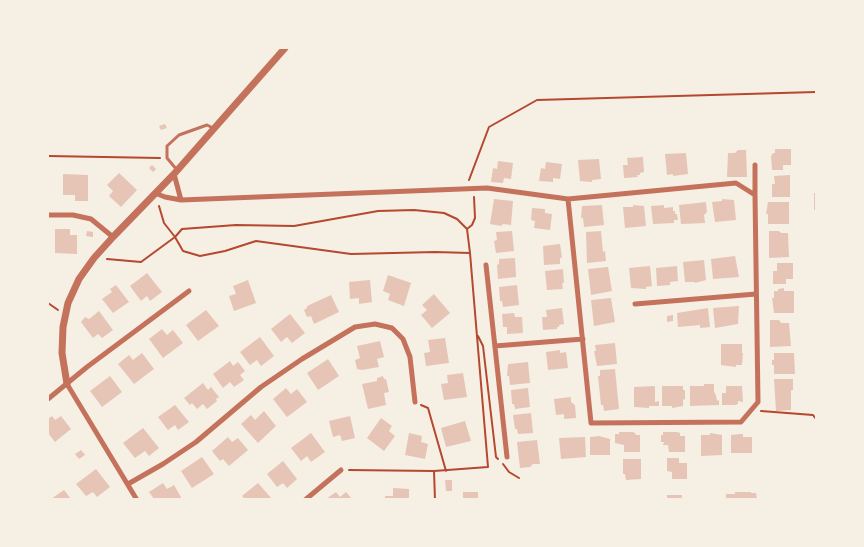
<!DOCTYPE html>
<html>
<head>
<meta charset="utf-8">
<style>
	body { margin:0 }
	#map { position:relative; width:864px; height:547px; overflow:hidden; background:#f6efe4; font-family:"Source Sans 3",sans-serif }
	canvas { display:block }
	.frame { position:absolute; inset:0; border:49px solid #f6efe4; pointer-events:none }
</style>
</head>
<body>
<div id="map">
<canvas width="864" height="547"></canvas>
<div class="frame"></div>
</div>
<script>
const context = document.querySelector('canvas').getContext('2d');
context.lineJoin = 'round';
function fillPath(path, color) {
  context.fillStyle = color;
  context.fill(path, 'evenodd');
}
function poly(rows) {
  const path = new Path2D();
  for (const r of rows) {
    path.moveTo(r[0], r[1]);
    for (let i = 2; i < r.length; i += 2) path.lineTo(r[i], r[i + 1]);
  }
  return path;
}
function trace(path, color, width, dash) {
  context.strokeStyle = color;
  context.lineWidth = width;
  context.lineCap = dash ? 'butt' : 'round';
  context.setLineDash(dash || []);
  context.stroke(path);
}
fillPath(poly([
	[165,124,167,128,161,130,159,126],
	[775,149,791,149,791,165,783,165,783,170,772,170,771,156,773,153,775,153],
	[738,150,746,150,747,177,727,177,728,153,735,153],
	[686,153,688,174,673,176,673,174,667,175,665,154],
	[643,157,644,172,640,173,640,175,637,175,638,177,624,178,623,165,628,165,627,158],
	[599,159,601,179,592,180,592,182,580,181,578,160],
	[498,161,513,163,511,179,504,178,503,183,491,182,493,168,497,169],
	[546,162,562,164,560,179,553,178,553,182,539,181,541,168,545,169],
	[152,165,156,169,153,172,149,168],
	[119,173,137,190,121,207,109,196,113,191,107,185],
	[63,174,88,175,88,201,75,201,75,195,63,195],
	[790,175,790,197,772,197,772,184,775,184,774,176],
	[814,193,816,193,816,210,814,210],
	[494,199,513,201,511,225,503,224,501,226,490,224],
	[722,199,734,200,736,220,715,222,712,202,722,201],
	[706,202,707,212,704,215,705,223,681,224,679,205],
	[768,202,789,202,789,224,768,224,768,214,766,214],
	[602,205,604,225,584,227,583,218,581,218,582,206],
	[633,205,644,206,646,226,625,228,623,207,633,207],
	[664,205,664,208,673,207,673,211,675,211,675,214,677,214,678,220,674,220,674,223,653,224,651,206],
	[532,208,545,209,545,213,552,214,550,230,534,228,535,221,531,220],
	[55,229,70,229,70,235,77,235,77,254,55,253],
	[87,231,93,232,93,237,86,236],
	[512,231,514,251,496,253,494,241,497,240,496,232],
	[601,231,603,252,605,251,606,261,587,263,586,232],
	[769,231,779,231,781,233,788,233,789,257,769,258],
	[560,244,562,258,560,258,560,264,544,265,543,246],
	[735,256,739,277,713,279,711,259],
	[515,258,516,277,498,279,497,265,499,264,499,259],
	[704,260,706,280,695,283,695,282,685,282,683,262],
	[777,263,793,263,793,279,786,279,786,284,773,284,773,271,777,271],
	[650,266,652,286,646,287,646,289,631,288,629,268],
	[677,266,678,281,670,282,670,285,657,286,656,268],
	[608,267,612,291,591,295,588,269],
	[563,269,564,283,562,283,563,289,547,290,545,271],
	[147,273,162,292,150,301,147,296,141,301,130,286],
	[388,275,411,283,404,306,388,300,390,294,383,291],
	[248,280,256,303,234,311,229,296,236,294,233,286],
	[370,280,372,302,359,304,359,298,350,299,349,282],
	[116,285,129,302,113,313,102,299,112,292,110,289],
	[517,285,519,305,503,307,502,301,500,301,499,287],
	[784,288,784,291,794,291,794,313,774,313,772,298,774,298,774,291,778,291,778,289],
	[434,294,450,313,432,328,421,315,427,310,422,305],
	[331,295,339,312,314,324,311,316,307,317,304,310,307,308,307,306],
	[611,298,615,322,594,326,591,300],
	[739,306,738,324,715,328,713,308],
	[562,308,564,324,559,325,559,327,557,327,557,329,543,330,542,317,547,317,546,310],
	[708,308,710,327,700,328,700,325,678,327,677,313],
	[206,310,219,326,198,341,186,325],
	[99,311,113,330,102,338,98,334,93,338,81,322,85,317,89,319],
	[514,313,515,317,522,317,523,333,507,334,507,327,503,327,502,314],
	[290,314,305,333,292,343,287,337,281,342,271,329],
	[673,315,673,321,667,322,667,316],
	[770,320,779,320,781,323,789,323,791,346,770,347],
	[162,329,167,335,173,330,183,343,163,358,149,339],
	[260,337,274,356,261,366,257,360,250,365,240,352],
	[445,338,449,363,426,366,424,353,430,352,428,340],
	[380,341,384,357,377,359,379,367,362,370,357,369,355,360,360,358,357,346],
	[615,343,617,364,597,366,594,351,596,351,595,345],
	[721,344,742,344,742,353,743,353,742,365,736,365,736,367,721,365],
	[560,350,560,353,566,352,568,368,548,370,546,352],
	[142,353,154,369,134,384,118,364,129,355,133,360],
	[774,353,794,353,795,374,774,374,774,365,772,365,772,360,774,360],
	[328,359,339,376,318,390,307,373],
	[230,361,233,366,238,362,245,371,240,375,244,380,234,387,230,382,223,388,213,374],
	[528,362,530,383,510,385,509,376,507,376,508,364],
	[615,369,619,409,604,411,603,405,601,405,598,376,600,376,600,370],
	[463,373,467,397,444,400,441,384,448,383,447,375],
	[110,376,122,392,102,407,90,391],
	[383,376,384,379,386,379,389,392,384,393,386,405,368,409,362,384,377,381,377,378],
	[774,379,793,379,793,390,791,390,791,410,776,411],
	[203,383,208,390,211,387,219,397,216,399,217,401,207,409,203,404,197,409,192,403,190,405,184,398],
	[704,384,714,384,714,392,716,395,717,401,719,400,719,405,690,406,690,386,704,386],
	[655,386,655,402,659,401,659,406,649,406,649,408,634,407,634,387],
	[662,386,683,386,683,390,685,390,685,400,683,399,683,406,672,408,672,406,662,406],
	[726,386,742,386,743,402,738,401,738,404,735,405,722,405,722,393,726,393],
	[286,388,291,394,297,389,307,402,287,417,273,399],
	[528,388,530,407,515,409,514,404,512,404,511,390],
	[571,397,571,402,575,405,576,418,564,419,564,414,556,415,554,399],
	[175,405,189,422,178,430,175,425,168,430,158,417],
	[264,411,276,426,258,443,241,424,251,415,255,420],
	[531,413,533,433,518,434,517,429,515,429,513,415],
	[52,416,55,420,61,416,71,429,55,442,48,433,48,419],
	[350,416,355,438,342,441,340,435,333,437,329,421],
	[381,418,392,426,389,431,395,436,384,451,367,438],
	[465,421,471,441,446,447,441,428],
	[143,428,159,448,149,456,145,451,135,458,123,443],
	[619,432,633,432,635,433,636,435,640,435,640,452,624,452,624,445,615,443,615,434,619,434],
	[663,432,677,432,680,433,680,436,685,436,685,452,669,452,668,445,663,445,664,442,661,442,661,435,663,435],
	[311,433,325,452,311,462,307,456,301,461,291,448],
	[409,433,422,436,421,442,428,444,425,459,405,455],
	[710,433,722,435,722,455,701,456,701,435,710,435],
	[740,434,743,434,743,437,752,437,752,453,731,453,731,435],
	[599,436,610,439,610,455,590,455,590,437],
	[228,437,232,442,238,438,248,450,229,466,223,459,220,461,212,451],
	[585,437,586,457,561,459,559,438],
	[537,440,540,464,533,464,530,467,520,468,517,442],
	[81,450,85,455,79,459,75,454],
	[202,457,214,474,192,488,181,471],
	[667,458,679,458,679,463,687,463,687,479,672,479,672,472,667,471],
	[623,459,641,459,641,479,626,480,625,474,623,474],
	[283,461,297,479,287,488,283,483,277,487,267,474],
	[96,469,110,487,97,497,93,492,86,496,76,484],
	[445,480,452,480,452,491,446,491],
	[163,483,167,489,174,485,182,499,154,499,149,492],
	[258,483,272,499,245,499,242,496],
	[393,488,409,489,409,499,385,499,385,496,393,496],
	[64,490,71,499,51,499],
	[336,492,340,497,346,492,352,499,326,499],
	[463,492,478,492,478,499,463,499],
	[735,492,751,492,751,493,756,493,757,499,726,499,726,494,735,494],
	[667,495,682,495,682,499,667,499]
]), '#e6c5b7');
trace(poly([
	[48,156,160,158],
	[469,180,489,127,537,100,816,92],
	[159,206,164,223,175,237,182,229,236,225,294,226,378,211,414,210,444,213,457,219,467,229,470,253],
	[467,229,472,225,475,218,474,197],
	[107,259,141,262,175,237,183,251,200,256,225,251,256,241,351,254,435,252,470,253,488,467,434,471,349,470],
	[48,303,58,310],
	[478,336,483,346,496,457,498,459],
	[421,405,428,408,446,471],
	[761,411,813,415,816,419],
	[503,464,509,472,519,478],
	[434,471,435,500]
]), '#b5482f', 2);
trace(poly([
	[177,170,167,158,167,146,179,135,207,125,213,128]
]), '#c5725c', 3);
trace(poly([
	[174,174,181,200],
	[155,193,165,197,181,200,487,188,568,199,736,183,755,195,758,402,741,422,591,423,568,199],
	[755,195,755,165],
	[48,215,73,215,91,219,113,237],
	[486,265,507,457],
	[635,304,756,294],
	[495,346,583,339],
	[67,384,137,500],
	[48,399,87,367,189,291],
	[128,484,163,464,196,442,261,387,302,359,355,327,375,324,392,328,403,339,410,357,415,402],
	[305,500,341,470]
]), '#c5725c', 5);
trace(poly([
	[67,384,62,353,63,327,68,303,79,279,94,258,113,237,174,174,285,48]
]), '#c5725c', 7);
</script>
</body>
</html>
